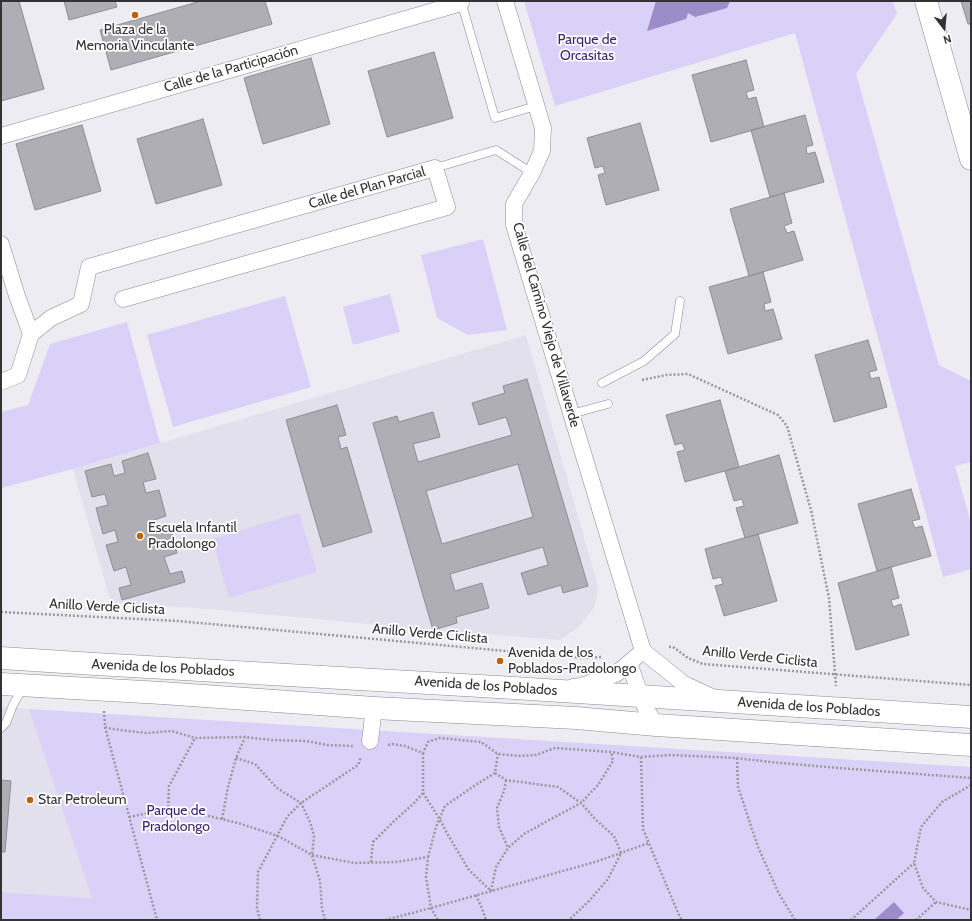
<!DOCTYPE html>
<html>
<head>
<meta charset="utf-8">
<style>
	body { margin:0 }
	#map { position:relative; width:972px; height:921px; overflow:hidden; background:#edecf2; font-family:Cabin,sans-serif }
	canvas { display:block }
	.frame { position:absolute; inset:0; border:2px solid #333234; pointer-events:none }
	.north { position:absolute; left:924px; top:8px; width:40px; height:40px; -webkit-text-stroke:3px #fff; paint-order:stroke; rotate:164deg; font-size:11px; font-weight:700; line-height:16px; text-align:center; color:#333234 }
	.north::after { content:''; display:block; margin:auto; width:14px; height:18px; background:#333234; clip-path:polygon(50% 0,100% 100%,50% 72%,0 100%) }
</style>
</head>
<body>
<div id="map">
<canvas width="972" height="921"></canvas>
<div class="frame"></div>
<div class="north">N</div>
</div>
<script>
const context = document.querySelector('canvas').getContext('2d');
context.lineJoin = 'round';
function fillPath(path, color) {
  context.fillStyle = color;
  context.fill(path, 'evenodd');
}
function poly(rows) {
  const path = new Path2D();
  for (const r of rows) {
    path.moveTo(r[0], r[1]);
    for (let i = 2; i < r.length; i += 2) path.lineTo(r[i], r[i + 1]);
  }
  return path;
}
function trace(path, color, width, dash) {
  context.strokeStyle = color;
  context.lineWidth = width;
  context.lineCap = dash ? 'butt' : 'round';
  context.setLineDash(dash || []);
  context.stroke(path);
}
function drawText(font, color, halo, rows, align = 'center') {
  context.font = font + ' Cabin,sans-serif';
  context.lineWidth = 3.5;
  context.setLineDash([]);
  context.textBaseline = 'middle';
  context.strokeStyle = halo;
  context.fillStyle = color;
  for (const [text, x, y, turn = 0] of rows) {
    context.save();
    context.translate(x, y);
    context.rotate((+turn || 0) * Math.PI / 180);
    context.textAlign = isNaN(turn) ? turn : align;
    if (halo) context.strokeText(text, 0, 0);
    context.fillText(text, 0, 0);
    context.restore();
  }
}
fillPath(poly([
	[526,335,598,586,595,606,580,626,560,640,433,630,209,609,111,603,73,469],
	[1,707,29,709,92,898,1,892]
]), '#e3e0ee');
fillPath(poly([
	[524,1,893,1,897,14,856,74,939,365,971,381,971,462,955,466,971,523,971,569,943,577,795,33,555,106],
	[483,239,507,330,468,335,437,318,421,255],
	[390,294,400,332,353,345,343,307],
	[285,296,311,387,173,427,147,335],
	[127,322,160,443,73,469,1,488,1,412,28,405,50,344],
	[299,513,317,572,229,598,212,539],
	[29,709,971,767,971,920,1,920,1,892,92,898]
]), '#dad1f8');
fillPath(poly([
	[656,1,730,1,727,8,695,17,688,13,686,19,647,31],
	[894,902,904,913,896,920,874,920]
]), '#9b8cca');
const building = poly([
	[1,1,19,1,44,89,1,101,1,1],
	[64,1,115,1,117,7,69,20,64,1],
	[201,1,265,1,272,24,111,70,100,30,201,1],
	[961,1,971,1,971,24,968,24,961,1],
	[434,52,453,118,387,137,368,71,434,52],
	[311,58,330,124,263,144,244,78,311,58],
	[746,60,754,90,746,92,748,99,756,97,764,127,711,142,692,75,746,60],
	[805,115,813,145,806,147,807,154,815,152,824,182,770,197,751,130,805,115],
	[203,119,222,185,156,204,137,139,203,119],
	[640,123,659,190,606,205,598,175,605,173,603,166,595,168,587,138,640,123],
	[82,125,101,191,35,210,16,144,82,125],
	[784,193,792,223,784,226,787,233,794,231,803,260,749,276,730,209,784,193],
	[763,272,771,302,764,304,765,311,773,309,782,339,728,354,709,287,763,272],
	[868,340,877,370,869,372,871,379,879,377,887,407,834,422,815,355,868,340],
	[527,379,588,586,563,593,561,585,528,595,521,573,548,565,543,547,450,574,455,591,482,583,489,608,456,617,457,623,433,630,373,423,397,416,399,422,433,412,440,437,413,444,418,462,512,435,506,417,479,425,472,403,505,393,503,386,527,379],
	[518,464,533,517,442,544,426,491,518,464],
	[720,400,739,467,685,482,677,452,685,450,682,443,675,445,666,415,720,400],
	[337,405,346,435,338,437,341,449,347,447,372,532,323,547,286,420,337,405],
	[148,453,156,479,143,482,146,493,159,490,166,516,154,520,157,530,170,527,177,553,164,557,170,574,182,571,185,582,122,600,119,588,131,585,126,567,114,571,106,545,118,542,115,530,103,534,96,508,108,505,105,494,92,497,85,471,111,464,114,476,125,473,122,461,148,453],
	[779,455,798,523,745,538,736,508,744,506,742,499,734,501,725,471,779,455],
	[911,489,920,519,912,521,915,528,922,526,931,556,877,571,858,504,911,489],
	[758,534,777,601,724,616,715,586,723,584,721,577,713,579,705,549,758,534],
	[891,567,899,598,891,600,893,607,901,604,909,635,856,650,838,583,891,567],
	[1,780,11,781,5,852,1,852,1,780]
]);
fillPath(building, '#afaeb4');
trace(building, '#8e8d93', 1);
const lane = poly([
	[461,1,495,118,536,106],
	[435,168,496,150,532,173],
	[602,383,644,361,675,334,680,301],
	[571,414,608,404],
	[1,728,6,723,13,705,23,687]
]);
const street = poly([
	[505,1,543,128,542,151,532,173,514,204,514,225,643,651,684,684,712,697],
	[1,136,461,3],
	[1,244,17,296,31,334],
	[1,382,18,375,31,334,51,318,81,304,89,267,435,168,447,207,123,299],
	[629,663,641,697,646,709,656,725],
	[573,687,581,686,616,674,643,651],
	[370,741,374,708]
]);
const secondary = poly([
	[926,1,971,159]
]);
const primary = poly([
	[1,658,95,664,498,687,971,717],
	[1,684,162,693,374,708,576,718,656,725,971,745]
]);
trace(lane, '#8b8a8f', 9);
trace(street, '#8b8a8f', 17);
trace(secondary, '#8b8a8f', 23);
trace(primary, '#8b8a8f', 23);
trace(poly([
	[642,380,666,375,688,374,778,415,787,426,811,510,829,598,836,686],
	[1,612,178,621,582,658,603,657],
	[669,647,673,647,688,658,703,664,971,685],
	[104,711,105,727,157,920],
	[105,727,112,729,146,733,172,731,195,738,245,737,271,740,306,741,327,745,353,746],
	[388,745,392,744,405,746,423,753,428,742,439,738,481,742,498,754,520,756,536,755,555,748,611,752,641,757,671,755,737,758,770,762,839,768,971,778],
	[423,753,423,793,439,818,448,835,469,870,491,891],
	[641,757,643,829,678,913,682,920],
	[236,758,255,764,277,788,301,803,310,822,314,836,312,855,320,881,322,909,325,920],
	[737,758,738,787,758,847,779,894,795,920],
	[495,773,506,780,558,787,581,803,598,785,613,761,611,752],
	[506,780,504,791,497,808,499,827,508,848],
	[971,785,942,802,921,827,914,863,923,888,936,902,971,910],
	[168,811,169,786,195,738],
	[129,817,158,811,196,813,238,823,278,836,312,855,354,863,396,862,428,857,426,877,431,908,438,920],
	[222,819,228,787,236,758,245,737],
	[428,857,436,827,445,806,474,786,495,773,498,754],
	[371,862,373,842,391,824,414,803,423,793],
	[491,891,496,867,508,848,524,834,551,819,581,803,595,819,614,836,621,853,608,879,589,901,569,920],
	[476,895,483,911,486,920],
	[260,920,257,908,258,872,287,817,301,803,358,765,361,757],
	[385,920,431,908,595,862,649,843],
	[851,920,914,863],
	[916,920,936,902]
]), '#99989c', 2.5, [2, 2]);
trace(lane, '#fff', 8);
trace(street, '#fff', 16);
trace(secondary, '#fff', 22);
trace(primary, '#fff', 22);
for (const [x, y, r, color] of [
	[135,15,4,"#bd6304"],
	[140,536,4,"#bd6304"],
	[500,661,4,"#bd6304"],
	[30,800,4,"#bd6304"]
]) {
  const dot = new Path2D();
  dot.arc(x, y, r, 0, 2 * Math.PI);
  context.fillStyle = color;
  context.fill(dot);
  trace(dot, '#fff', 1.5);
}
drawText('14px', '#333234', '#fff', [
	["Plaza de la",135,30,"center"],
	["Memoria Vinculante",135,46,"center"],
	["Escuela Infantil",148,528],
	["Pradolongo",148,544],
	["Avenida de los",508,653],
	["Poblados-Pradolongo",508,669],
	["Star Petroleum",38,800]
], 'left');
drawText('14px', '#3e246e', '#fff', [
	["Parque de",587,40],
	["Orcasitas",587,56],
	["Parque de",176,811],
	["Pradolongo",176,827]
]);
drawText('14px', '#333234', '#fff', [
	["Calle de la Participación",231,69,-16],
	["Calle del Plan Parcial",367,188,-16],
	["Calle del Camino Viejo de Villaverde",546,325,74],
	["Anillo Verde Ciclista",107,607,3],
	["Anillo Verde Ciclista",430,634,5],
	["Anillo Verde Ciclista",760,657,6],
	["Avenida de los Poblados",163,668,3],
	["Avenida de los Poblados",486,686,4],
	["Avenida de los Poblados",809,707,4]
]);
</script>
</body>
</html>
